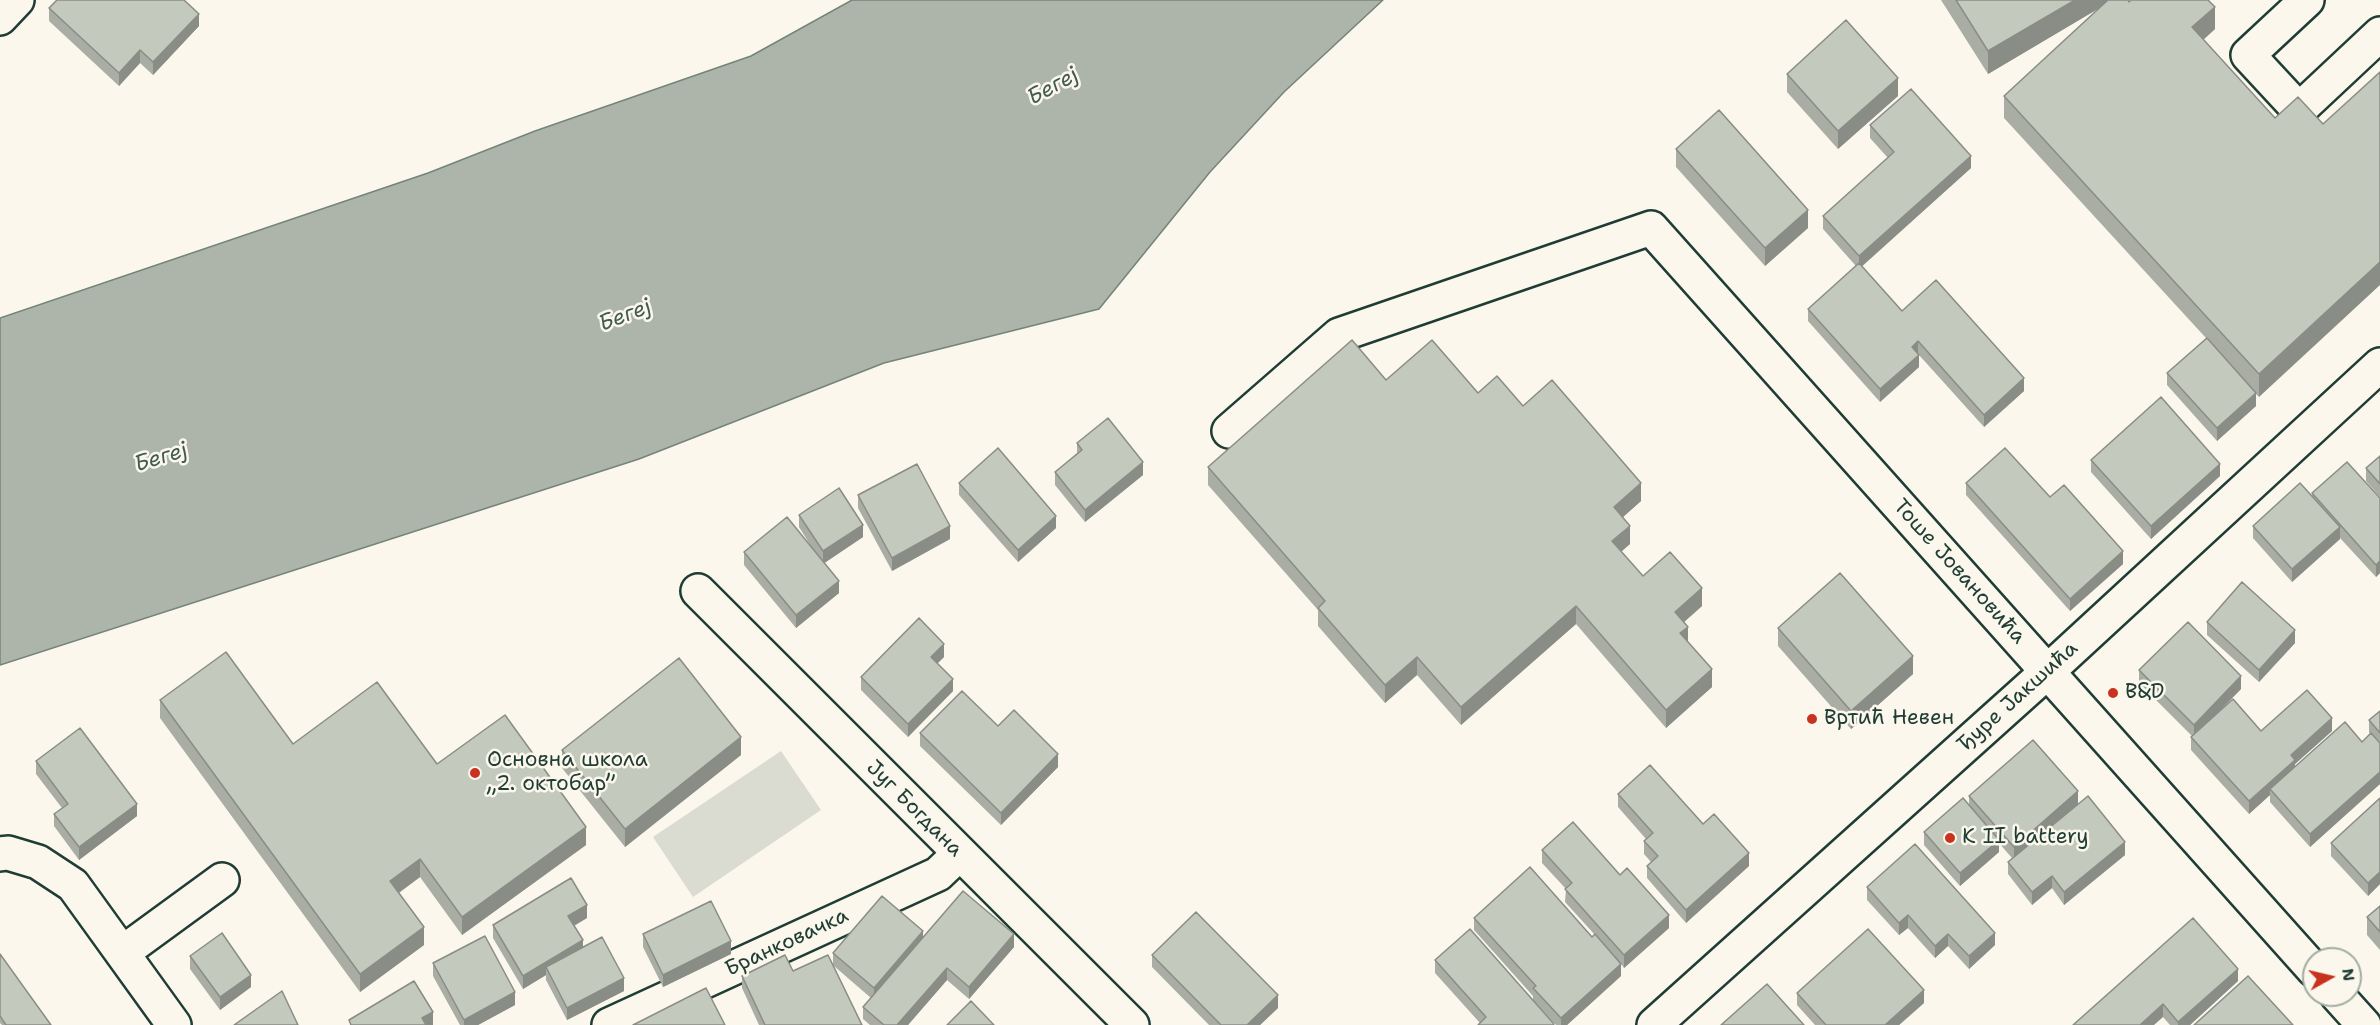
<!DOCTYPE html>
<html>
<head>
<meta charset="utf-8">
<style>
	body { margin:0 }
	#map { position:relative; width:2380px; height:1025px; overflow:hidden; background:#fbf7ec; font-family:"Shantell Sans",sans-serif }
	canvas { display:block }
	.north { position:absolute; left:2302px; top:947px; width:60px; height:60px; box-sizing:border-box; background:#fbf7ec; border:2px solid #a3ada2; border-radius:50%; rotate:82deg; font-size:16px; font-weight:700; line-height:24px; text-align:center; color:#1f3d34 }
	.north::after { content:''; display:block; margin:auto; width:21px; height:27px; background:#c8321e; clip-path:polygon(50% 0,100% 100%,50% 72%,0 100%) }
</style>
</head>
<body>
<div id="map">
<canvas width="2380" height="1025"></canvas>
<div class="north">N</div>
</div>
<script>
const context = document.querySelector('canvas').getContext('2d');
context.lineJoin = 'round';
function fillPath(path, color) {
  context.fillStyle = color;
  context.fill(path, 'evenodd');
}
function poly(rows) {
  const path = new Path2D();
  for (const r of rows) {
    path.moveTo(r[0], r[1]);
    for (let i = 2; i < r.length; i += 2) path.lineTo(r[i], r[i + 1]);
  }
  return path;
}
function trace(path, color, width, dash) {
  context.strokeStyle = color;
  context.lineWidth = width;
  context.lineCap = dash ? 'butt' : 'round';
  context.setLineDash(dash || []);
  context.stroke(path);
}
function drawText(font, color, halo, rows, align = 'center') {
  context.font = font + ' "Shantell Sans",sans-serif';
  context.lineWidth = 5;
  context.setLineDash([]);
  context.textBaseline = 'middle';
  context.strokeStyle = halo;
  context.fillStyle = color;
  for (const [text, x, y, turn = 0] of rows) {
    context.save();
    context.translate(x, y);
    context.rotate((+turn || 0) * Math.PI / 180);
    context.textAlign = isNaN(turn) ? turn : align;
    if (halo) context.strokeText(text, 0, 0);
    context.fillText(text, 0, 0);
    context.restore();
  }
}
fillPath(poly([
	[781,751,821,810,693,897,653,837]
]), '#dbdcd1');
const water = poly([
	[852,0,1383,0,1284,92,1210,172,1099,309,884,363,639,459,0,665,0,318,428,173,535,131,751,56,852,0]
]);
fillPath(water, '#adb4aa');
trace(water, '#74847b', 1.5);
const minor = poly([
	[2307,0,2248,55,2299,110,2380,34],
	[0,18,17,0],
	[1229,431,1339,335,1651,228,2314,970],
	[698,591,1132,1025],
	[0,854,8,853,38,862,73,885,174,1025],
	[122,953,222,880],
	[2337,995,2364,1025],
	[609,1025,938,874,959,854],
	[1654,1025,2047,672,2380,365]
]);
trace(minor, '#1f3d34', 38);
trace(minor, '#fbf7ec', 33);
fillPath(poly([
	[1941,0,2129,0,2128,0,2129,2,2215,29,2203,40,2275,118,2259,397,2256,394,2256,406,2217,441,2167,385,2167,373,2206,338,2004,118,2004,96,2101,7,1988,74],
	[49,8,199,26,153,75,140,63,119,86,49,21],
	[1787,74,1898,96,1838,149,1787,92],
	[1870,125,1971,168,1862,266,1902,311,2024,391,1984,427,1919,355,1919,367,1880,402,1808,321,1808,309,1856,266,1823,229,1823,216,1888,158,1870,138],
	[1676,149,1808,228,1765,266,1676,167],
	[1386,380,1478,393,1523,406,1641,501,1623,517,1630,544,1621,552,1643,576,1702,606,1684,622,1688,642,1712,687,1666,728,1576,624,1461,725,1417,675,1385,703,1318,626,1318,610,1208,485,1208,467],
	[1077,443,1143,475,1085,522,1055,485,1055,472,1077,453],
	[2380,456,2380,497,2366,481,2366,468],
	[2091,460,2220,476,2151,539,2091,472],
	[959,483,1056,528,1018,562,959,495],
	[1966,483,2123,564,2070,611,1966,495],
	[2312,493,2380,498,2380,573,2376,577,2340,538,2340,539,2292,582,2253,538,2253,526,2312,495],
	[858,495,950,539,892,571,858,508],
	[799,515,863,537,824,563,839,593,796,628,744,565,744,552,814,551,799,527],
	[2207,622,2295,643,2259,682,2207,635],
	[1778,628,1913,674,1851,729,1778,646],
	[944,657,937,663,953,691,908,737,861,690,861,677],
	[2139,670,2241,689,2214,716,2261,731,2332,731,2295,764,2295,767,2362,742,2370,734,2369,732,2369,720,2380,711,2380,784,2310,847,2270,802,2270,795,2249,814,2191,750,2191,737,2192,736,2139,683],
	[160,700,293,744,437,764,586,845,462,935,420,877,399,893,424,945,360,992,160,718],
	[998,726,1058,767,1001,825,920,746,920,733],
	[562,750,741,755,625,847,562,768],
	[36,761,137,816,79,860,54,826,54,814,62,808,36,774],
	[1618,794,1703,824,1749,866,1686,923,1647,878,1647,866,1651,862,1644,854,1644,841,1646,839,1618,807],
	[1969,796,2078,804,2125,855,2064,905,2052,888,2032,905,2008,874,2008,862,2012,858,1999,843,1999,852,1960,886,1924,845,1924,832,1969,805],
	[2380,798,2380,884,2368,896,2331,856,2331,843],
	[1542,850,1620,875,1669,928,1624,968,1621,964,1621,976,1567,1025,1556,1025,1533,1000,1533,996,1474,930,1474,918,1592,937,1595,935,1565,902,1566,889,1542,863],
	[1867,887,1995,945,1969,969,1948,946,1935,958,1908,928,1899,935,1867,900],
	[2380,906,2380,950,2367,935,2367,917],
	[587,918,574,926,583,948,624,991,567,1020,546,980,546,975,523,989,493,938,493,925],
	[643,934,731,954,663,987,643,947],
	[923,938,1014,947,969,999,947,980,908,1025,870,1025,863,1019,863,1007,871,998,834,966,862,1025,759,1025,742,988,742,976,793,971,833,965,833,953],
	[0,954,51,1025,2,1025,0,1023],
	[1152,955,1278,1008,1260,1025,1209,1025,1152,967],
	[190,956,251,987,220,1010,190,969],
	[1435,960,1554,1025,1480,1023,1435,973],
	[433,963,515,1005,478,1025,460,1025,433,976],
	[2238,981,2190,1025,2170,1025,2163,1017,2073,1025],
	[1797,993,1924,1003,1899,1025,1815,1025,1797,1005]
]), '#a9ada3');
fillPath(poly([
	[2075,0,2113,0,1988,74,1988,51],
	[2215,7,2215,29,2192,50,2192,27],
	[199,14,199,26,153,75,153,62],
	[140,50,140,63,119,86,119,73],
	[1898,78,1898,96,1838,149,1838,131],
	[1971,156,1971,168,1859,269,1859,256],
	[1808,210,1808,228,1765,266,1765,248],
	[2380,262,2380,285,2259,397,2259,374],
	[1918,341,1918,354,1912,347],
	[1919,355,1919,367,1880,402,1880,389],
	[2024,378,2024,391,1984,427,1984,415],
	[2256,393,2256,406,2217,441,2217,428],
	[1143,462,1143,475,1085,522,1085,510],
	[2220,464,2220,476,2151,539,2151,526],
	[1641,483,1641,501,1614,525,1614,507],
	[1056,516,1056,528,1018,562,1018,550],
	[863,525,863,537,823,564,823,551],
	[950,526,950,539,892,571,892,558],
	[1630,526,1630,544,1612,559,1612,541],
	[2340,527,2340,539,2292,582,2292,569],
	[2123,551,2123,564,2070,611,2070,599],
	[2380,561,2380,573,2376,577,2376,565],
	[839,581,839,593,796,628,796,615],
	[1702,588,1702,606,1675,630,1675,612],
	[1576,606,1576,624,1461,725,1461,707],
	[1688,627,1688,645,1680,633],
	[2295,630,2295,643,2259,682,2259,670],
	[944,644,944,657,931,670,931,657],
	[1913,656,1913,674,1851,729,1851,711],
	[1417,657,1417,675,1385,703,1385,685],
	[1712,669,1712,687,1666,728,1666,710],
	[2241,676,2241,689,2194,737,2194,725],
	[953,679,953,691,908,737,908,724],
	[2332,718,2332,731,2295,764,2295,773,2270,789,2270,795,2249,814,2249,801,2291,755],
	[741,737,741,755,625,847,625,829],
	[1058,754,1058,767,1001,825,1001,813],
	[2380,772,2380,784,2310,847,2310,834],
	[2078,791,2078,804,2014,860,2014,847],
	[137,804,137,816,79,860,79,847],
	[586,827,586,845,462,935,462,917],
	[1999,840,1999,852,1960,886,1960,873],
	[2125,842,2125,855,2064,905,2064,892],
	[1749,853,1749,866,1686,923,1686,910],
	[420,859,420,877,390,899,390,881],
	[2380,872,2380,884,2368,896,2368,883],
	[2052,876,2052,888,2032,905,2032,892],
	[587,905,587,918,568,929,568,916],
	[1669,915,1669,928,1624,968,1624,955],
	[1908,915,1908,928,1899,935,1899,923],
	[424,927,424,945,360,992,360,974],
	[923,931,923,944,874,1001,874,988],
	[1995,933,1995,945,1969,969,1969,956],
	[1014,934,1014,947,969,999,969,987],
	[1948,934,1948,946,1935,958,1935,946],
	[583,940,583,953,546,967,546,975,523,989,523,976],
	[731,941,731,954,663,987,663,975],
	[1621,964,1621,976,1567,1025,1561,1025,1561,1018],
	[947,968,947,980,908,1025,897,1025],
	[2238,969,2238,981,2190,1025,2178,1025,2178,1022],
	[251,975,251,987,220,1010,220,997],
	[624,978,624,991,567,1020,567,1008],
	[1924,990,1924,1003,1899,1025,1885,1025],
	[515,992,515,1005,478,1025,464,1025,464,1020],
	[1278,995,1278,1008,1260,1025,1247,1025],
	[2163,1004,2163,1017,2154,1025,2140,1025],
	[433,1012,433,1025,422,1025,422,1018]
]), '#898d85');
const building = poly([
	[57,0,184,0,199,14,153,62,140,50,119,73,49,8,57,0],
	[1956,0,2075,0,1988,51,1956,0],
	[2108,0,2128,0,2129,2,2131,0,2208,0,2215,7,2192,27,2275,118,2298,97,2323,124,2380,72,2380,262,2259,374,2004,96,2108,0],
	[1846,20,1898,78,1838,131,1787,74,1846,20],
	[1911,89,1971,156,1859,256,1823,216,1894,152,1870,125,1911,89],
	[1719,110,1808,210,1765,248,1676,149,1719,110],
	[1859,263,1902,311,1936,280,2024,378,1984,415,1918,341,1912,347,1919,355,1880,389,1808,309,1859,263],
	[2207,338,2256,393,2217,428,2167,373,2207,338],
	[1352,340,1386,380,1432,340,1478,393,1497,376,1523,406,1552,380,1641,483,1614,507,1630,526,1612,541,1643,576,1670,552,1702,588,1675,612,1688,627,1680,633,1712,669,1666,710,1576,606,1461,707,1417,657,1385,685,1318,608,1325,601,1208,467,1352,340],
	[2161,397,2220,464,2151,526,2091,460,2161,397],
	[1108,418,1143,462,1085,510,1055,472,1082,450,1077,443,1108,418],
	[998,448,1056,516,1018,550,959,483,998,448],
	[2005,448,2050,497,2064,485,2123,551,2070,599,1966,483,2005,448],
	[2380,456,2380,484,2366,468,2380,456],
	[2347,462,2380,498,2380,561,2376,565,2312,493,2347,462],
	[917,464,950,526,892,558,858,495,917,464],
	[2300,483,2340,527,2292,569,2253,526,2300,483],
	[839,488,863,525,823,551,799,515,839,488],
	[787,517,839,581,796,615,744,552,787,517],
	[1840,573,1913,656,1851,711,1778,628,1840,573],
	[2242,582,2295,630,2259,670,2207,622,2242,582],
	[919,618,944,644,931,657,953,679,908,724,861,677,919,618],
	[2188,622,2241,676,2194,725,2139,670,2188,622],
	[226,652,293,744,377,682,437,764,505,715,586,827,462,917,420,859,390,881,424,927,360,974,160,700,226,652],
	[679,658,741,737,625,829,562,750,679,658],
	[2307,690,2332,718,2291,755,2295,760,2249,801,2191,737,2233,699,2261,731,2307,690],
	[962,691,998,726,1014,710,1058,754,1001,813,920,733,962,691],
	[2380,711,2380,733,2369,720,2380,711],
	[2345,722,2362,742,2371,733,2380,743,2380,772,2310,834,2270,789,2345,722],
	[80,728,137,804,79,847,54,814,68,804,36,761,80,728],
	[2033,740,2078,791,2014,847,1969,796,2033,740],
	[1650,765,1703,824,1714,814,1749,853,1686,910,1647,866,1658,856,1644,841,1653,833,1618,794,1650,765],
	[2088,796,2125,842,2064,892,2052,876,2032,892,2008,862,2088,796],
	[1963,798,1999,840,1960,873,1924,832,1963,798],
	[2380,798,2380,872,2368,883,2331,843,2380,798],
	[1573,822,1620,875,1627,868,1669,915,1624,955,1565,889,1572,883,1542,850,1573,822],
	[1915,844,1995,933,1969,956,1948,934,1935,946,1908,915,1899,923,1867,887,1915,844],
	[1530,867,1592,937,1595,934,1621,964,1561,1018,1533,988,1536,986,1474,918,1530,867],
	[571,878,587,905,568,916,583,940,523,976,493,925,571,878],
	[963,891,1014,934,969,987,947,968,897,1025,884,1025,863,1007,963,891],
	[882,896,923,931,874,988,833,953,882,896],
	[711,901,731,941,663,975,643,934,711,901],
	[2380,906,2380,932,2367,917,2380,906],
	[1196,912,1278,995,1247,1025,1221,1025,1152,955,1196,912],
	[2193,918,2238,969,2178,1022,2163,1004,2140,1025,2073,1025,2193,918],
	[1470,929,1554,1024,1553,1025,1478,1025,1486,1017,1435,960,1470,929],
	[1868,929,1924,990,1885,1025,1826,1025,1797,993,1868,929],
	[222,933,251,975,220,997,190,956,222,933],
	[485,936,515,992,464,1020,433,963,485,936],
	[602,937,624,978,567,1008,546,967,602,937],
	[0,954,51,1025,6,1025,0,1016,0,954],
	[785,955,793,971,828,955,862,1025,765,1025,742,976,785,955],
	[2248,976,2293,1025,2194,1025,2248,976],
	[414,981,433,1012,422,1018,426,1025,351,1025,349,1020,414,981],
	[1767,984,1804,1025,1721,1025,1767,984],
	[706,988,725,1025,633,1025,706,988],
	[282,991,298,1025,234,1025,282,991],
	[971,1001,994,1025,947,1025,971,1001]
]);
fillPath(building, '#c4c9be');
trace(building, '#898d85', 1.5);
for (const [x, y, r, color] of [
	[2113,693,6,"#c8321e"],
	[1812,719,6,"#c8321e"],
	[475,773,6,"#c8321e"],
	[1950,838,6,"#c8321e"]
]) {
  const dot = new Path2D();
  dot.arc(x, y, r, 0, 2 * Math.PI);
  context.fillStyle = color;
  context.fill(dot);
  trace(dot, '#fbf7ec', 2);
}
drawText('21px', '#1f3d34', '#fbf7ec', [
	["Тоше Јовановића",1959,572,48],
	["Ђуре Јакшића",2018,697,-42],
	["Југ Богдана",914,809,45],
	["Бранковачка",787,943,-25]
]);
drawText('21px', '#1f3d34', '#fbf7ec', [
	["B&D",2125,693],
	["Вртић Невен",1824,719],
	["Основна школа",487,761],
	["„2. октобар”",487,785],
	["K II battery",1962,838]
], 'left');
drawText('italic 22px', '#425b52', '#fbf7ec', [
	["Бегеј",1053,87,-29],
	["Бегеј",625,316,-21],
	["Бегеј",161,458,-17]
]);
</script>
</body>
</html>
